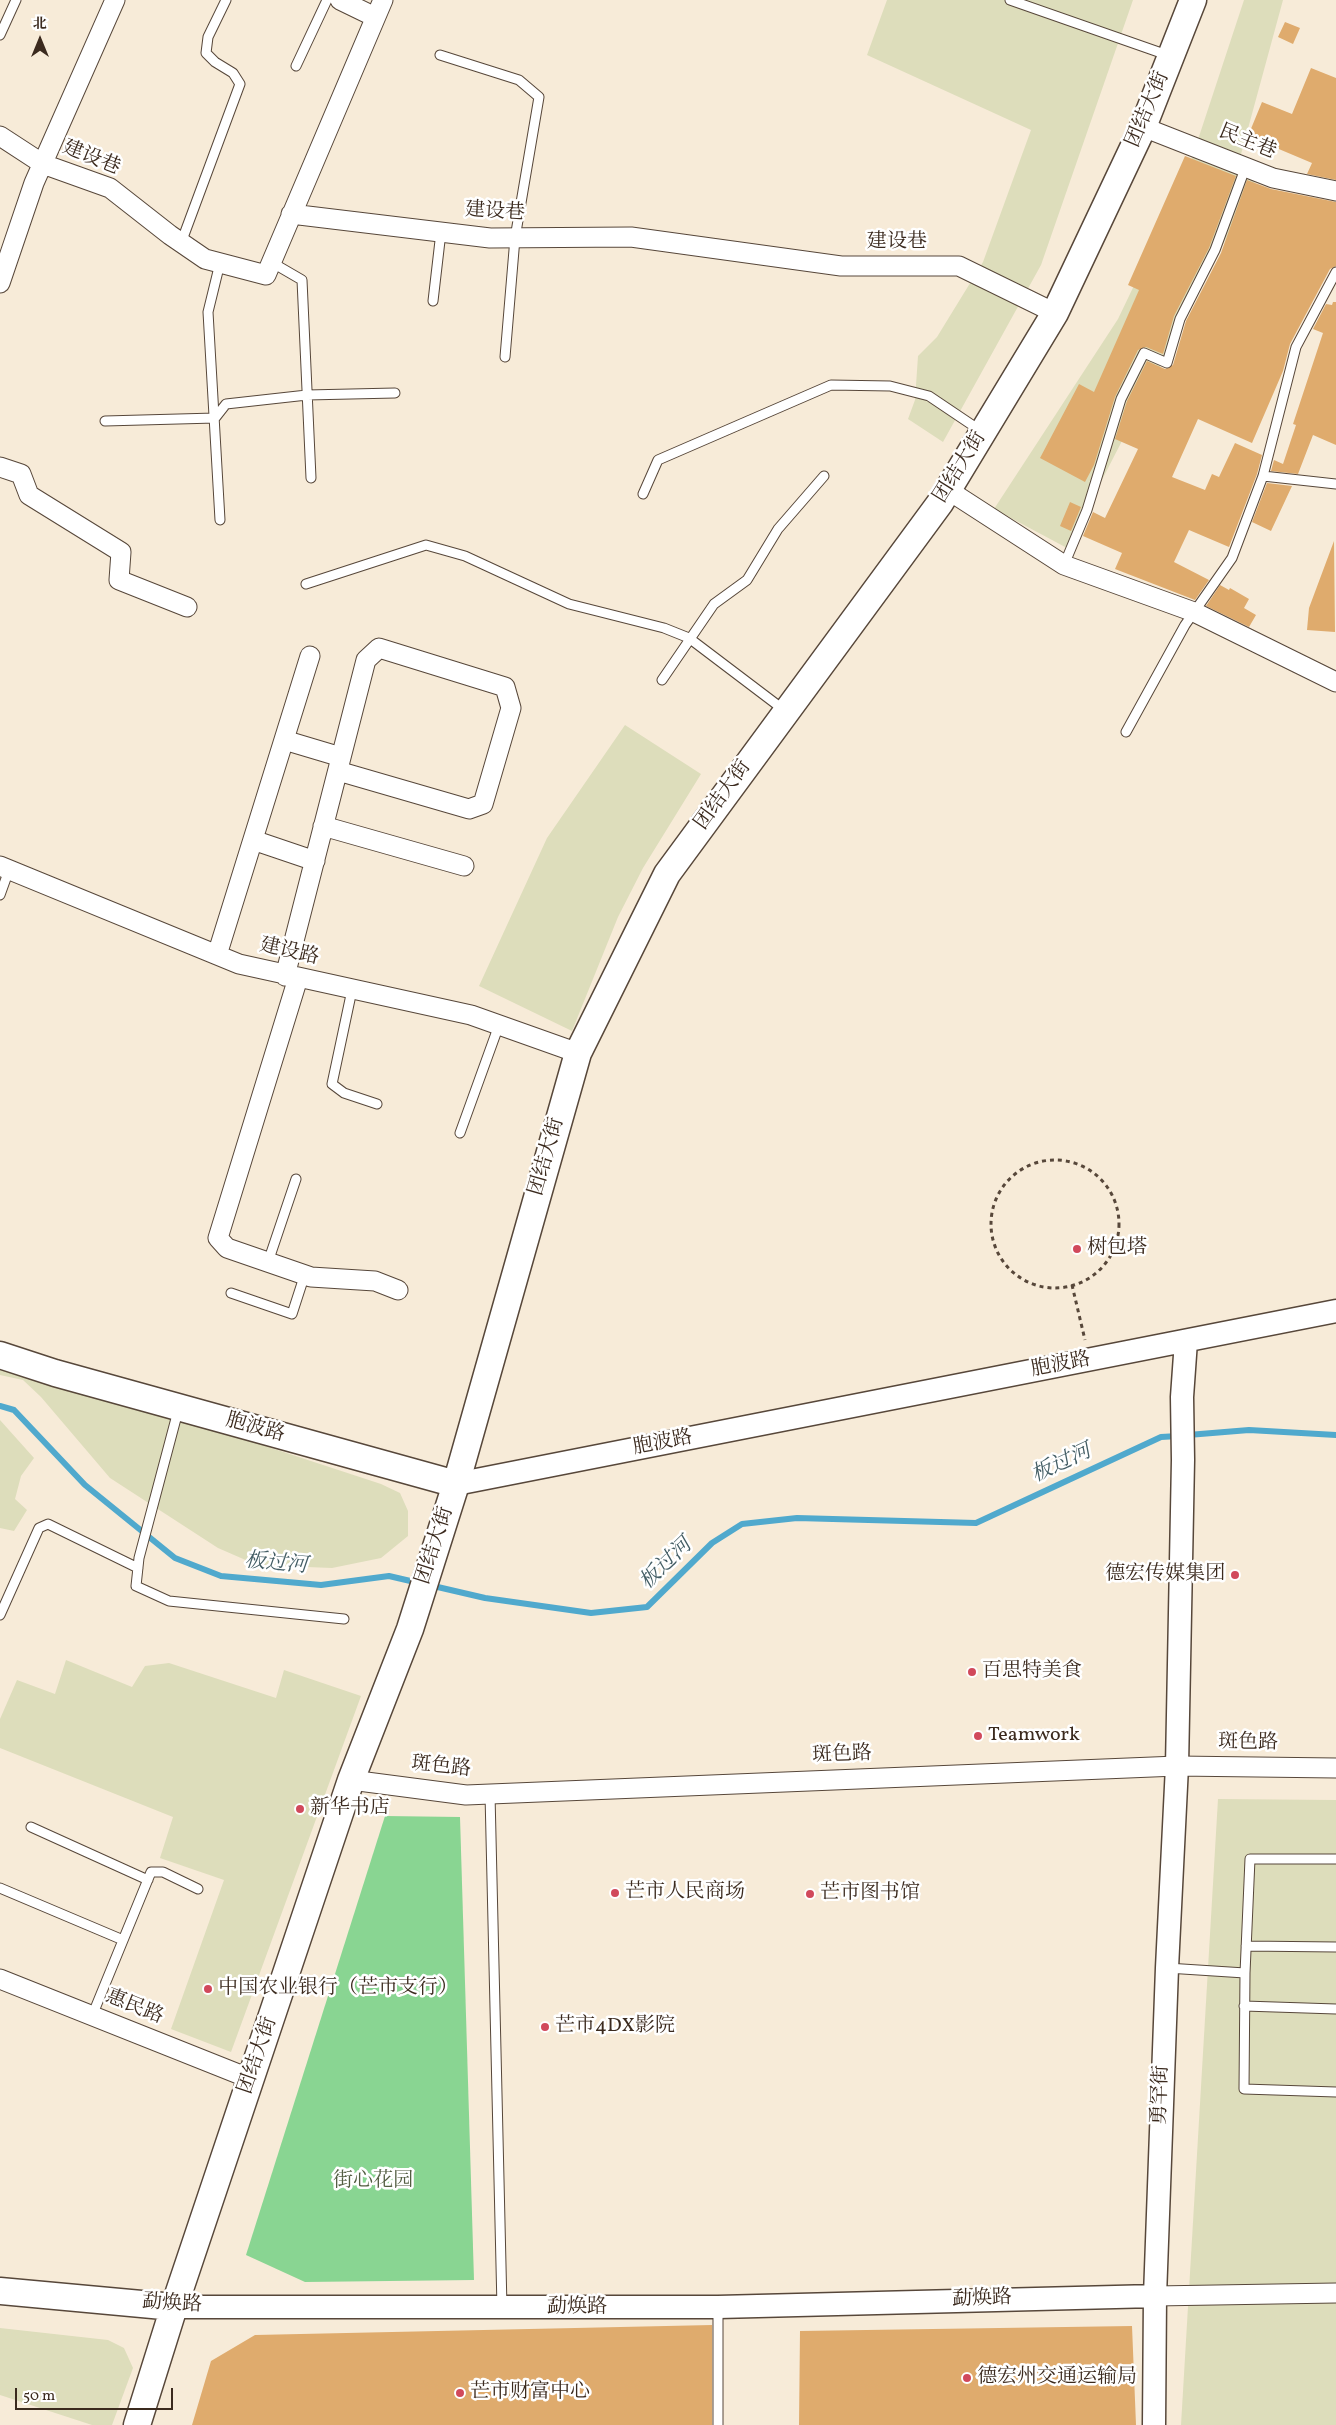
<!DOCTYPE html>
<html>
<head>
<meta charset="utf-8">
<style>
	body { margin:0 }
	#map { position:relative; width:1336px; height:2425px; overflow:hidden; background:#f7ebd8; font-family:Vollkorn,"Noto Serif SC",serif }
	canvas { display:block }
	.north { position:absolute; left:15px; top:15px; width:50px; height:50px; -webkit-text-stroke:4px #fff; paint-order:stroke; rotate:0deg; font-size:14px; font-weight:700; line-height:20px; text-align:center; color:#3b2a1e }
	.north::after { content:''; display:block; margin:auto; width:18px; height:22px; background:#3b2a1e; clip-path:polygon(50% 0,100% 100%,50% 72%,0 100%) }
	.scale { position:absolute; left:15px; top:2388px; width:158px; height:22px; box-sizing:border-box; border:2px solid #3b2a1e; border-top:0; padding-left:6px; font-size:15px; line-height:18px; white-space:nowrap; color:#3b2a1e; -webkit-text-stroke:4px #fff; paint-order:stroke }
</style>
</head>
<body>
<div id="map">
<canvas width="1336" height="2425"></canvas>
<div class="north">北</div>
<div class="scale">50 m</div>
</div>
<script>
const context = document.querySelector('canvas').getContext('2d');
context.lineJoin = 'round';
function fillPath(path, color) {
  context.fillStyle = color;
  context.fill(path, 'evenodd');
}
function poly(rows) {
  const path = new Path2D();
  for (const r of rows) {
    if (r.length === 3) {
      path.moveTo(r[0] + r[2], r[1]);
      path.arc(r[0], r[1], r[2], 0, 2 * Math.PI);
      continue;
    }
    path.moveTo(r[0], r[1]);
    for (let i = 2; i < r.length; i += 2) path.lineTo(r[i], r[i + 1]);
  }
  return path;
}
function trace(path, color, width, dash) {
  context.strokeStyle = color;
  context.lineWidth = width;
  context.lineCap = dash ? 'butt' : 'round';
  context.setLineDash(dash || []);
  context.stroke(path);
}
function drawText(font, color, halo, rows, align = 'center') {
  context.font = font + ' Vollkorn,"Noto Serif SC",serif';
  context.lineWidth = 5;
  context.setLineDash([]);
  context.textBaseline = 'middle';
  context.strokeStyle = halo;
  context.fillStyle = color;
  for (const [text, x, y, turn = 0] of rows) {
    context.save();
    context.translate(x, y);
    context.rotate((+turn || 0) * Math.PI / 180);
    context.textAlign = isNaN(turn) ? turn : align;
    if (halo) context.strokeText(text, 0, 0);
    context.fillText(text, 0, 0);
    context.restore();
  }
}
fillPath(poly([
	[887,0,1133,0,1041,265,943,442,908,419,915,400,918,356,937,337,983,262,1031,130,867,55],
	[1244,0,1283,0,1237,169,1257,178,1067,548,994,509,1118,319,1185,179],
	[625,725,701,774,643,868,618,917,572,1031,479,986,547,838],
	[0,1359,381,1484,400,1493,408,1511,408,1536,381,1558,332,1568,257,1565,218,1548,110,1478,41,1397,23,1380,0,1375],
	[0,1420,34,1458,21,1476,15,1499,27,1510,14,1531,0,1528],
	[66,1660,132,1687,145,1666,169,1663,276,1698,284,1670,361,1696,231,2052,171,2029,224,1880,160,1858,173,1817,0,1748,0,1719,17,1680,55,1694],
	[1218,1799,1336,1800,1336,2425,1181,2425],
	[0,2328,108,2340,124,2348,133,2368,112,2425,92,2425,0,2395]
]), '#ddb');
fillPath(poly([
	[385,1816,460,1817,474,2280,305,2282,246,2255]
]), '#89d592');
trace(poly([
	[0,1406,14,1410,85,1485,175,1558,221,1576,321,1585,389,1576,419,1583],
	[1188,1435,1249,1430,1336,1435],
	[429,1585,485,1598,591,1613,647,1607,712,1543,742,1524,797,1518,976,1523,1161,1437,1178,1436]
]), '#50a9cd', 6);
fillPath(poly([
	[1285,22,1300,28,1293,44,1278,37],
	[1311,68,1336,78,1336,180,1307,174,1312,163,1248,136,1262,102,1292,114],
	[1185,156,1236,176,1209,248,1174,316,1163,354,1146,347,1138,350,1115,397,1094,465,1085,482,1040,458,1079,384,1094,392,1139,290,1128,285],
	[1247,180,1271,189,1336,202,1336,266,1330,269,1290,344,1283,371,1252,443,1198,419,1172,477,1205,490,1212,474,1219,477,1235,443,1262,455,1257,474,1229,547,1189,530,1174,562,1209,580,1195,600,1115,569,1122,553,1083,536,1093,512,1105,518,1138,449,1115,439,1127,401,1147,361,1165,369,1173,365,1186,321,1221,253],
	[1333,302,1336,302,1336,445,1313,435,1298,474,1271,471,1274,460,1283,464,1296,425,1293,424,1323,333,1313,329,1326,304,1332,305],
	[1267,483,1292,486,1271,531,1252,522],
	[1070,502,1081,507,1071,531,1060,526],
	[1334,541,1335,632,1307,630,1309,608],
	[1220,585,1229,590,1230,588,1249,599,1244,608,1256,615,1249,627,1206,606],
	[712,2325,712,2425,192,2425,211,2361,255,2335],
	[1132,2326,1136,2425,799,2425,800,2331]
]), '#dfab6d');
const service = poly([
	[1010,0,1170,56],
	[0,35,16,0],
	[440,55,519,80,539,97,515,238,505,357],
	[296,66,327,0],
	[181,243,240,84,233,73,215,62,206,53,208,37,226,0],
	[271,262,302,280,311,478],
	[220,263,208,312,220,520],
	[433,301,441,232],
	[105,421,215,418,226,404,307,395,395,393],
	[1263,476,1336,484],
	[643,494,658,460,831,385,890,386,929,396,981,431],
	[1064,565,1087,510,1121,399,1144,353,1167,363,1180,319,1215,250,1246,166],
	[306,584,426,545,465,556,569,604,664,628,689,638,784,710],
	[662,680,714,604,747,580,778,529,824,476],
	[1126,732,1185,625,1232,558,1263,476,1296,347,1336,272],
	[0,895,9,870],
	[352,990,332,1084,344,1093,377,1104],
	[460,1133,499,1025],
	[268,1262,296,1179],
	[231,1293,292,1314,305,1274],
	[178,1411,139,1558,136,1586,169,1601,344,1619],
	[0,1615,39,1528,48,1524,138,1568],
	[490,1794,502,2308],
	[31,1827,148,1880],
	[1336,1859,1250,1859,1245,1973,1244,2089,1336,2092],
	[0,1888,123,1940],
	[1246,1946,1336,1947],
	[1167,1968,1245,1973],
	[1244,2006,1336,2009],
	[92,2016,151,1872,163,1872,198,1889],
	[718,2307,718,2425]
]);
const minor = poly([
	[340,0,375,17],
	[1143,127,1273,178,1336,191],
	[0,136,43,164,110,188,170,235,205,259,266,275,383,0],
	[291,214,490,238,631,237,841,266,959,266,1055,313],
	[0,283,34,183,115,0],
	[0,467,21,474,29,495,121,552,119,580,187,607],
	[948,490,1064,565,1194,612,1336,682],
	[284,740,341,757],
	[323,826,464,866],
	[253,840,315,861],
	[0,866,239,964,471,1015,578,1053],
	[217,955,310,656],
	[285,976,366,660,379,648,505,687,511,708,483,804,469,809,338,771],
	[298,978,218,1238,227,1248,311,1277,375,1281,398,1290],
	[351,1780,466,1795,1177,1766,1336,1768],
	[0,1979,251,2079],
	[1155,2296,1336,2293]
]);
const tertiary = poly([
	[456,1484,1336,1311],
	[174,2307,718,2307,1155,2296],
	[1154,2425,1155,2296,1167,1968,1177,1766,1183,1460,1182,1397,1186,1341]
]);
const secondary = poly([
	[0,1355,55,1373,456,1484],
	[0,2291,174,2307],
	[137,2425,174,2307,351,1780,410,1629,456,1484,578,1053,667,874,940,503,1055,313,1143,127,1193,0]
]);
trace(service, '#57473a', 11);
trace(minor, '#57473a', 21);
trace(tertiary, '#57473a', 25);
trace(secondary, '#57473a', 29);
trace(poly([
	[1055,1224,64],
	[1072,1285,1085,1340]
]), '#57473a', 3, [4, 4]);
trace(service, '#fff', 9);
trace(minor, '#fff', 19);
trace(tertiary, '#fff', 22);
trace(secondary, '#fff', 26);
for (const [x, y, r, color] of [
	[1077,1249,5,"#d1495b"],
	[1235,1575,5,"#d1495b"],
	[972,1672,5,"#d1495b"],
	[978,1736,5,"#d1495b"],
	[300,1809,5,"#d1495b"],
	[615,1893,5,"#d1495b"],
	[810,1894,5,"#d1495b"],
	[208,1989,5,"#d1495b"],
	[545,2027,5,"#d1495b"],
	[967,2378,5,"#d1495b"],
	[460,2393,5,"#d1495b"]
]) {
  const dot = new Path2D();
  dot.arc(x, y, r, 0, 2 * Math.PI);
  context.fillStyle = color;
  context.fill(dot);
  trace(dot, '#fff', 2);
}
drawText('20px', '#3b2a1e', '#fff', [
	["团结大街",1149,110,-67],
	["民主巷",1247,143,22],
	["建设巷",91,159,22],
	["建设巷",495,213,3],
	["建设巷",897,243],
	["团结大街",961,468,-58],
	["团结大街",724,796,-54],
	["建设路",289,953,13],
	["团结大街",548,1157,-74],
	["胞波路",1061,1366,-11],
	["胞波路",255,1429,15],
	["胞波路",663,1444,-11],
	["团结大街",436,1546,-72],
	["斑色路",1248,1744,1],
	["斑色路",842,1756,-2],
	["斑色路",441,1768,6],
	["惠民路",134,2008,22],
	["团结大街",259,2056,-71],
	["勇罕街",1162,2095,-88],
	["勐焕路",982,2300,-2],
	["勐焕路",172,2305,3],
	["勐焕路",577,2308]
]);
drawText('20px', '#3b2a1e', '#fff', [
	["树包塔",1087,1249],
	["德宏传媒集团",1225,1575,"right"],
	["百思特美食",982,1672],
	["Teamwork",988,1736],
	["新华书店",310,1809],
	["芒市人民商场",625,1893],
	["芒市图书馆",820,1894],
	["中国农业银行（芒市支行）",218,1989],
	["芒市4DX影院",555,2027],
	["德宏州交通运输局",977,2378],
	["芒市财富中心",470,2393]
], 'left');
drawText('20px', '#525d41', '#fff', [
	["街心花园",373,2182]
]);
drawText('italic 21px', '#435d64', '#fff', [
	["板过河",1062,1465,-25],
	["板过河",276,1565,5],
	["板过河",667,1565,-44]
]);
</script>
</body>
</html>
